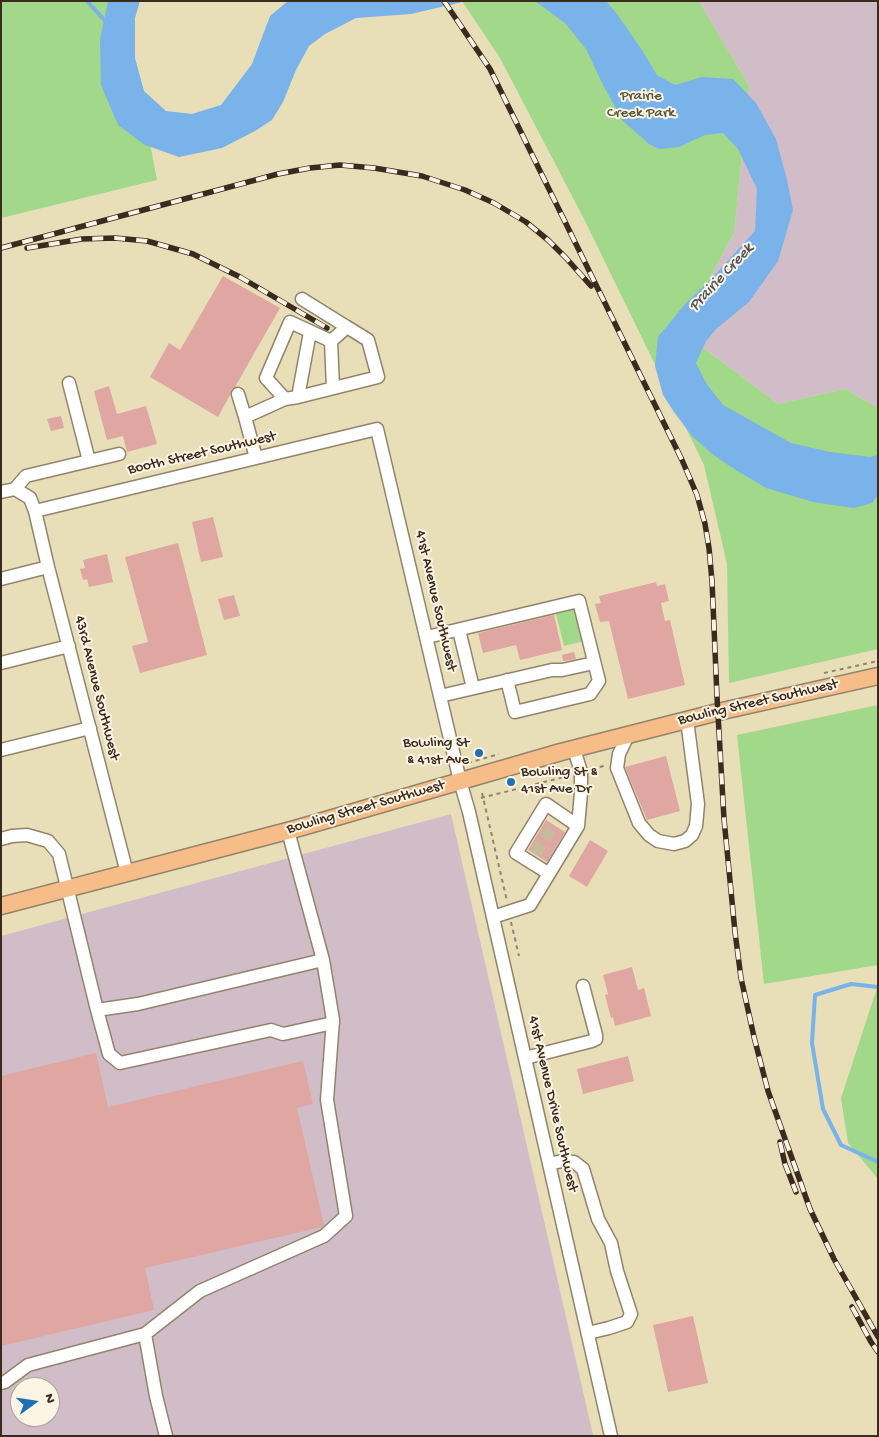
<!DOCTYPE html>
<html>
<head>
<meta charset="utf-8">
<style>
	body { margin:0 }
	#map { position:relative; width:879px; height:1437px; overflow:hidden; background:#e8dfb9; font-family:"Gochi Hand",sans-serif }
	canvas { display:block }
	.frame { position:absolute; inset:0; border:2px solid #3b2a1e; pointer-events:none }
	.north { position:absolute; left:10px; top:1377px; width:50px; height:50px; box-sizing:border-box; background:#fcf5e5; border:1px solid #afa495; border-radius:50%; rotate:76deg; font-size:14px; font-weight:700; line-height:20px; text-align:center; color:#3b2a1e }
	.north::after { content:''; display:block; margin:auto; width:18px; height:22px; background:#1f6fb2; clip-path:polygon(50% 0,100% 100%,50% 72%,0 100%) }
</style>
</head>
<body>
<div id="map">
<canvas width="879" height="1437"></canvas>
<div class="frame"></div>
<div class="north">N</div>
</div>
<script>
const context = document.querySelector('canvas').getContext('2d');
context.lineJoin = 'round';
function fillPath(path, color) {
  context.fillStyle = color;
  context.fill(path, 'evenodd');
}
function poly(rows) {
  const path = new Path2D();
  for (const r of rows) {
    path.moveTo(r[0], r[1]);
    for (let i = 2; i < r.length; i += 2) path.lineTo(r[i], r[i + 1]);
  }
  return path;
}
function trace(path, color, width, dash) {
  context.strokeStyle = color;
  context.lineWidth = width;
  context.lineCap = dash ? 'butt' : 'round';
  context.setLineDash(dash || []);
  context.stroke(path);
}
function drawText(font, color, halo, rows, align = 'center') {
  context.font = font + ' "Gochi Hand",sans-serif';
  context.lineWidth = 4;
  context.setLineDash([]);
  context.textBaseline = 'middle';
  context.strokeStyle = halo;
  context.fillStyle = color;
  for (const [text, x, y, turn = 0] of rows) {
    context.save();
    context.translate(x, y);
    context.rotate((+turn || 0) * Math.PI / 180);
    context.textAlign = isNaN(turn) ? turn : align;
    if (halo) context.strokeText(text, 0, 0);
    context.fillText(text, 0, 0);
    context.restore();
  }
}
fillPath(poly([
	[699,1,878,1,878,408,845,389,778,404,681,331,734,233,749,86],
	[451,814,593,1435,1,1436,1,936],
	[20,1387,50,1387,50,1417,20,1417]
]), '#d1bdc8');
fillPath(poly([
	[1,1,127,1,128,29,157,180,1,218],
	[462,1,699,1,749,86,734,233,681,331,778,404,845,389,878,408,878,649,729,683,727,564,704,465,585,221,500,58],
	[576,609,584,641,564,646,556,614],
	[878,705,878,965,764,984,737,735],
	[878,985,878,1179,848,1143,841,1098]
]), '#a1d889');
fillPath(poly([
	[108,1,140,1,135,18,135,58,144,91,166,111,192,114,221,105,252,64,270,16,288,1,467,1,411,14,356,18,325,34,309,46,296,70,283,102,272,120,255,131,222,148,179,157,145,145,118,125,101,85,100,39],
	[535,1,606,1,617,14,642,50,657,75,675,85,702,77,733,79,756,103,776,139,787,180,793,210,778,261,749,302,716,329,706,341,696,363,706,383,723,405,791,443,830,452,870,457,878,455,878,495,872,503,854,508,813,502,766,488,731,467,711,453,692,436,674,412,663,395,655,366,658,337,686,303,713,277,755,231,757,189,738,149,723,133,705,135,679,147,659,149,649,144,623,121,603,85,586,49,565,23]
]), '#79b3ea');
trace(poly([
	[87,1,108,24],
	[878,987,851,984,815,995,812,1043,823,1109,841,1145,878,1162]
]), '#79b3ea', 4);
fillPath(poly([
	[223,276,280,308,235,387,232,389,230,395,218,417,150,377,169,343,180,350],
	[109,386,117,414,146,406,157,444,127,452,123,436,107,440,94,391],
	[61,416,64,428,51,431,47,419],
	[213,517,223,557,201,562,192,522],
	[178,543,207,655,140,673,132,646,148,642,125,557],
	[107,554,113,582,89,587,87,579,83,580,80,569,85,568,83,560],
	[656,582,657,586,665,584,669,601,661,603,665,621,670,620,685,685,628,699,609,621,600,622,595,604,601,603,599,596],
	[234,595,240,616,224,620,218,599],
	[554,615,562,650,520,660,516,645,483,653,478,633],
	[574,652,576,659,563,661,562,655],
	[666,756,680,811,647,820,625,767],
	[546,820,565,832,547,862,528,850],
	[590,840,608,851,587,887,569,876],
	[632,967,638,990,644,988,651,1016,615,1026,613,1017,611,1018,605,995,608,994,603,975],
	[96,1053,108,1107,303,1061,313,1104,297,1108,324,1225,322,1227,145,1268,154,1310,1,1346,1,1076],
	[628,1056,634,1081,583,1094,577,1069],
	[693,1316,708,1383,668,1392,653,1325]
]), '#dfa6a2');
trace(poly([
	[535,854,554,825]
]), '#c5bb9a', 12, [12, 6]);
const minor = poly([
	[302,299,347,327],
	[331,341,290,322,266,378,285,399,298,397,378,377,368,340,347,327,331,341,333,388],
	[238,394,245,417],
	[298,397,310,332],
	[256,458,245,417,285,399],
	[89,461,119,454],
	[15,489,26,476,89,461,69,383],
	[1,492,15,489,30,498,35,511,48,567,127,873],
	[35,511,377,429,460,781,469,812,611,1436],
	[1,579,48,567],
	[459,630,473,688],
	[427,637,579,601,599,681,590,694,515,712,507,680],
	[1,663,69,646],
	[440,696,552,670,562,670,594,663],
	[628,735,619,754,617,768,639,823,649,835,658,841,674,844,685,841,692,835,696,826,698,804,687,720],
	[1,750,90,728],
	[1,839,12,836,27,835,48,841,59,854,97,1010,138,1004,323,960,288,831],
	[548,873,516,853,546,804,578,826],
	[493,917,530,905,578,826,581,793,581,772,574,749],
	[97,1010,109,1054,120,1063,271,1030,283,1034,333,1023],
	[525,1058,592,1041,596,1039,596,1035,583,986],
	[549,1164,562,1161,574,1162,583,1169,598,1219,611,1243,617,1271,631,1314,627,1322,609,1328,588,1333],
	[1,1383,5,1382,28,1365,145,1334],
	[166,1436,156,1396,145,1334,200,1291,324,1236,346,1216,327,1100,333,1020,323,960]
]);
const major = poly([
	[1,906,295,829,561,752,718,712,878,676]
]);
trace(minor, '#92846c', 15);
trace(major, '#92846c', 19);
trace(poly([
	[824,673,878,661],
	[468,763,499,754],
	[592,769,604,766],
	[482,793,507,901],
	[481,798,568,776],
	[511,922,519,956]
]), '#92846c', 2, [4, 4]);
trace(minor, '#fff', 12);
trace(major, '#f7bd88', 16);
const rail = poly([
	[444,1,490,69,682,460,697,495,705,524,709,548,712,581,717,697,724,819,735,932,741,978,754,1037,768,1091,810,1209,834,1259,878,1337],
	[1,248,278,174,310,168,340,165,374,168,422,176,465,190,494,203,526,222,548,240,566,258,591,286],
	[27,248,82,239,115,238,147,241,193,254,240,277,327,328],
	[780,1142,785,1164,796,1192],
	[852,1307,871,1342,878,1352]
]);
trace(rail, '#3b2a1e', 5.5);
trace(rail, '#fcf5e5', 4, [11]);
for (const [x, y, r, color] of [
	[479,753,5,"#1f6fb2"],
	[511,782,5,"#1f6fb2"]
]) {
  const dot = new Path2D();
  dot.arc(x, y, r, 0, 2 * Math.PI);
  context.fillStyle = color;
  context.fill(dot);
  trace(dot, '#fcf5e5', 2);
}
drawText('15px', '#545639', '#fcf5e5', [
	["Prairie",641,97],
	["Creek Park",641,114]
]);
drawText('15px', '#3b2a1e', '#fcf5e5', [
	["Booth Street Southwest",202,454,-13],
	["41st Avenue Southwest",435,601,77],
	["43rd Avenue Southwest",96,688,76],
	["Bowling Street Southwest",758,703,-13],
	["Bowling Street Southwest",366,808,-16],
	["41st Avenue Drive Southwest",552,1104,77]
]);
drawText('15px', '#3b2a1e', '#fcf5e5', [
	["Bowling St",469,744],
	["& 41st Ave",469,761],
	["Bowling St &",521,773,"left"],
	["41st Ave Dr",521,790,"left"]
], 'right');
drawText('italic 16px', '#4e535b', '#fcf5e5', [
	["Prairie Creek",722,278,-47]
]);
</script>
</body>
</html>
